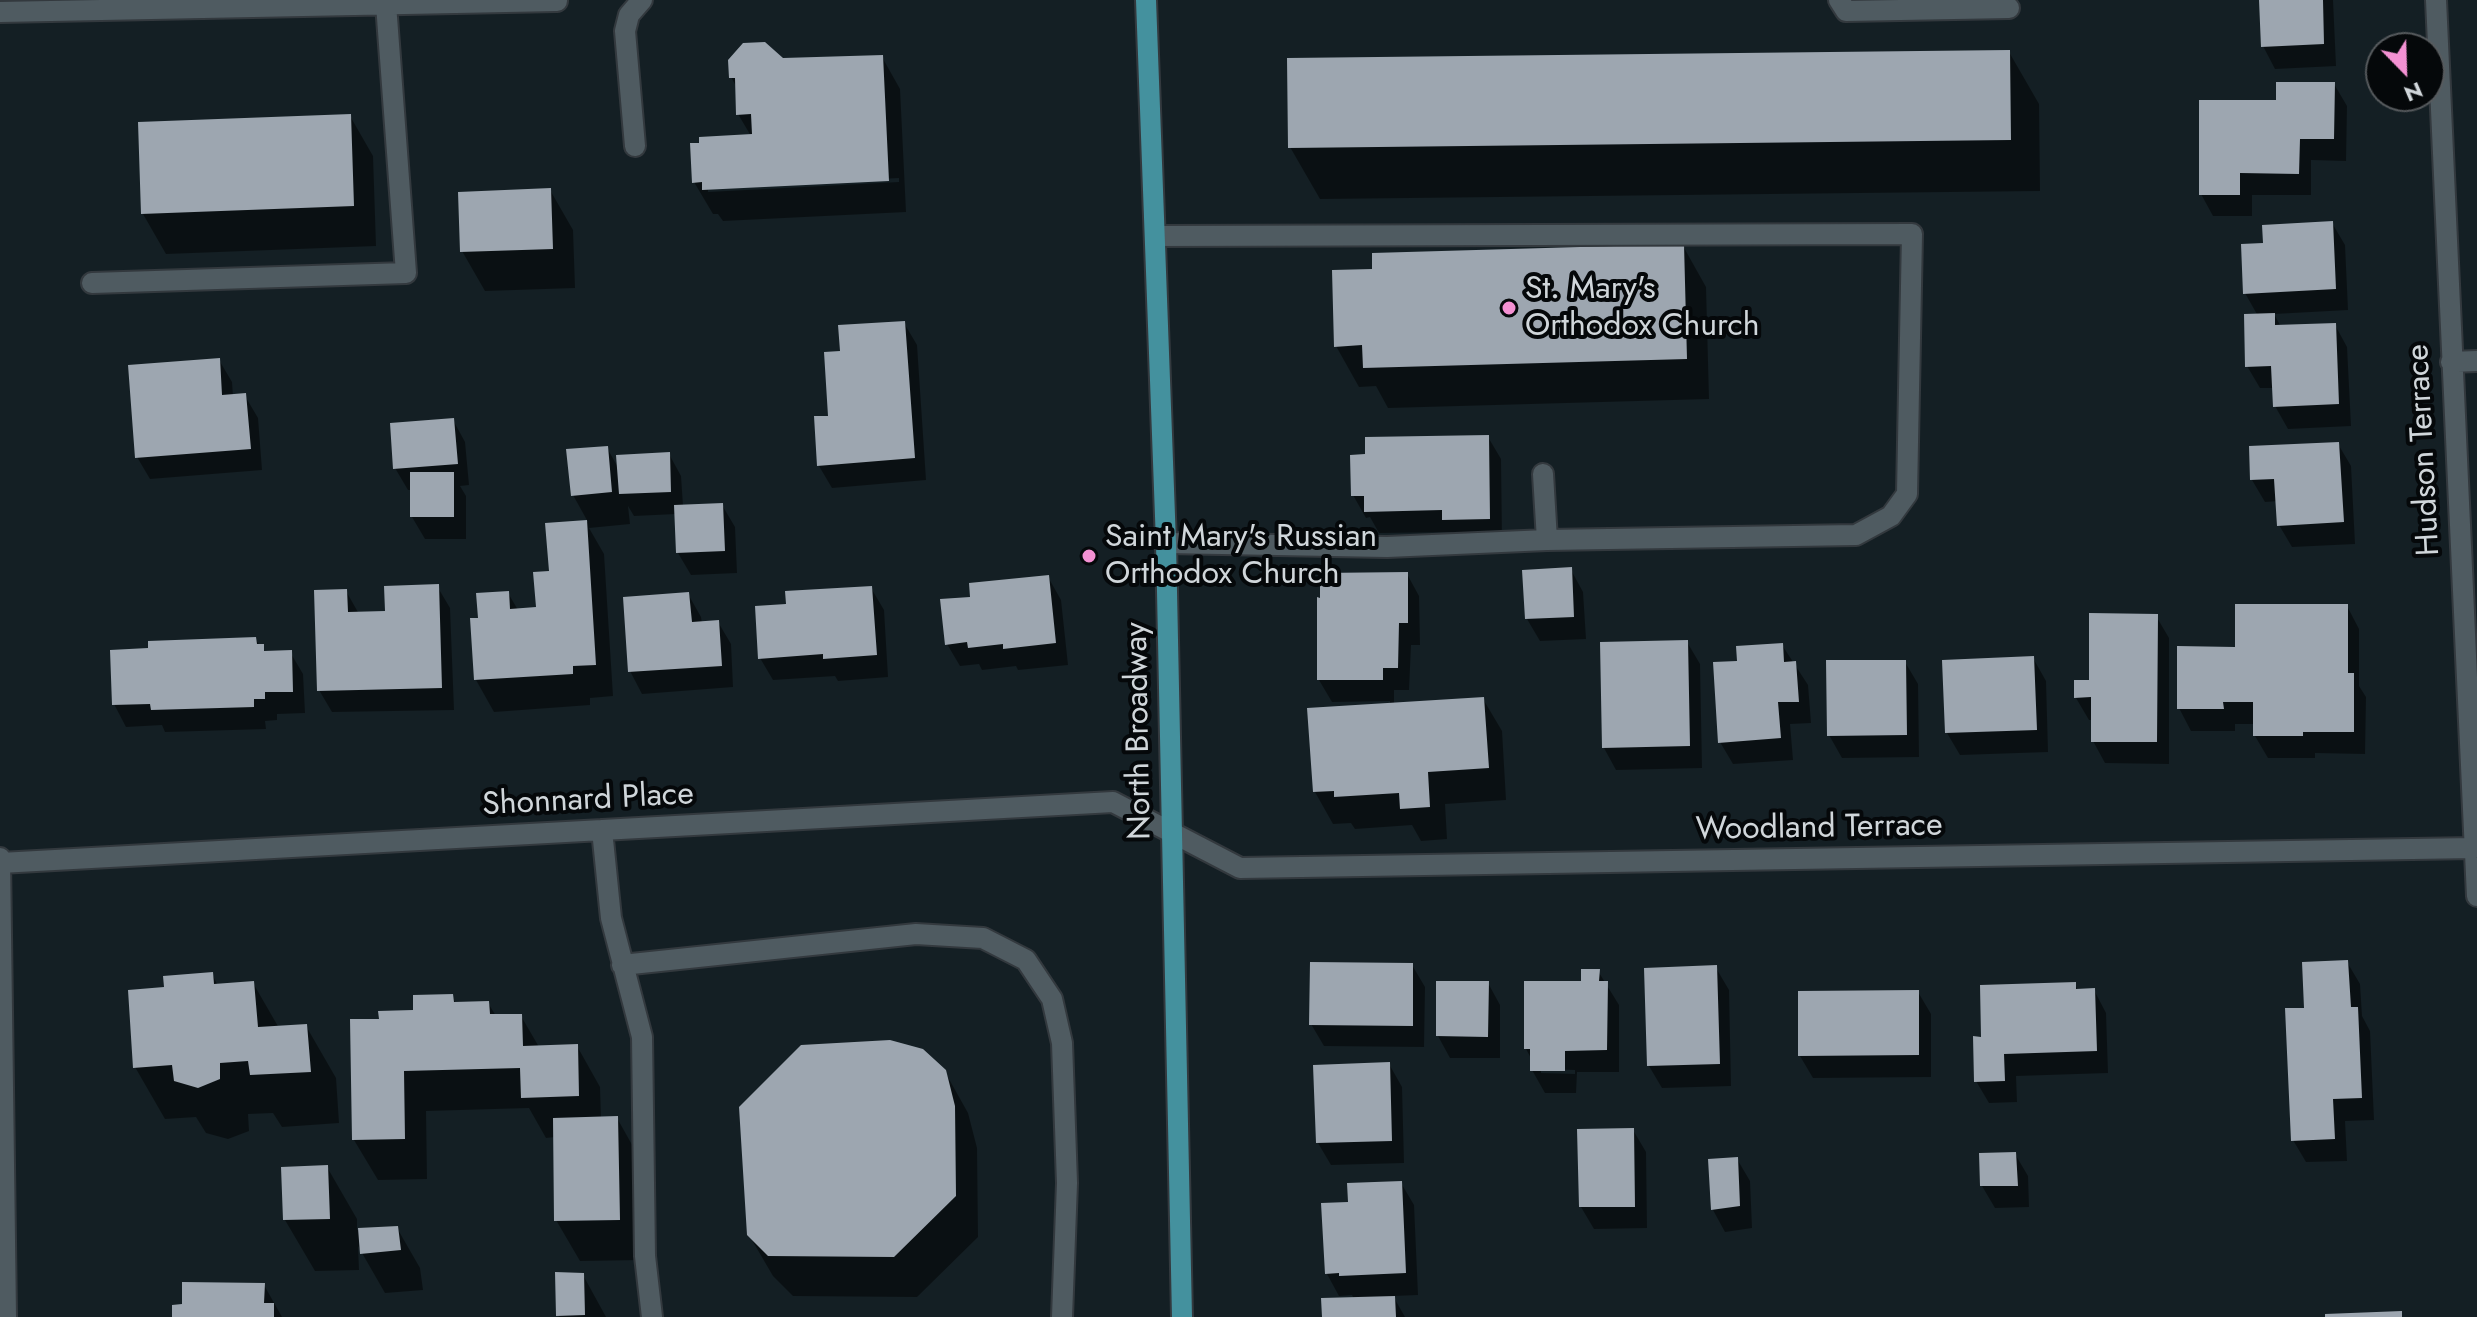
<!DOCTYPE html>
<html>
<head>
<meta charset="utf-8">
<style>
	body { margin:0 }
	#map { position:relative; width:2477px; height:1317px; overflow:hidden; background:#141f24; font-family:Jost,sans-serif }
	canvas { display:block }
	.north { position:absolute; left:2365px; top:32px; width:80px; height:80px; box-sizing:border-box; background:#05080a; border:2px solid #565a5d; border-radius:50%; rotate:157deg; font-size:22px; font-weight:700; line-height:32px; text-align:center; color:#d0d6da }
	.north::after { content:''; display:block; margin:auto; width:28px; height:36px; background:#f491d3; clip-path:polygon(50% 0,100% 100%,50% 72%,0 100%) }
</style>
</head>
<body>
<div id="map">
<canvas width="2477" height="1317"></canvas>
<div class="north">N</div>
</div>
<script>
const context = document.querySelector('canvas').getContext('2d');
context.lineJoin = 'round';
function fillPath(path, color) {
  context.fillStyle = color;
  context.fill(path, 'evenodd');
}
function poly(rows) {
  const path = new Path2D();
  for (const r of rows) {
    path.moveTo(r[0], r[1]);
    for (let i = 2; i < r.length; i += 2) path.lineTo(r[i], r[i + 1]);
  }
  return path;
}
function trace(path, color, width, dash) {
  context.strokeStyle = color;
  context.lineWidth = width;
  context.lineCap = dash ? 'butt' : 'round';
  context.setLineDash(dash || []);
  context.stroke(path);
}
function drawText(font, color, halo, rows, align = 'center') {
  context.font = font + ' Jost,sans-serif';
  context.lineWidth = 8;
  context.setLineDash([]);
  context.textBaseline = 'middle';
  context.strokeStyle = halo;
  context.fillStyle = color;
  for (const [text, x, y, turn = 0] of rows) {
    context.save();
    context.translate(x, y);
    context.rotate((+turn || 0) * Math.PI / 180);
    context.textAlign = isNaN(turn) ? turn : align;
    if (halo) context.strokeText(text, 0, 0);
    context.fillText(text, 0, 0);
    context.restore();
  }
}
fillPath(poly([
	[2261,0,2333,0,2336,66,2275,69,2263,46],
	[2009,52,2039,104,2040,191,1320,199,1290,147],
	[882,57,900,89,906,212,723,221,718,214,713,214,694,182,751,136,738,114,737,88,731,77],
	[899,178,899,182,708,192,708,188],
	[2334,84,2347,106,2346,161,2311,160,2311,195,2252,195,2252,216,2213,216,2201,194,2278,102],
	[350,116,373,156,376,246,166,254,143,214],
	[550,190,573,230,575,288,485,291,462,251],
	[2332,223,2345,245,2348,310,2274,314,2281,327,2335,325,2347,347,2351,426,2288,429,2275,406,2274,388,2260,388,2247,366,2258,316,2245,293,2265,245],
	[1683,246,1706,287,1709,399,1388,408,1376,386,1359,387,1336,346],
	[904,323,917,345,926,480,832,488,819,466,842,353],
	[219,360,232,382,233,397,245,396,258,418,262,470,150,479,137,457],
	[453,420,465,442,469,485,460,486,466,496,466,539,425,539,412,517,412,490,408,490,395,468],
	[1488,437,1501,459,1502,541,1457,541,1452,532,1379,533,1370,517,1366,518,1353,495],
	[2338,444,2351,466,2355,544,2292,547,2279,525,2278,501,2265,502,2252,480],
	[607,448,619,469,669,454,681,476,683,506,722,505,735,527,737,573,691,575,678,553,676,514,634,516,628,506,630,524,589,528,604,554,613,696,590,698,590,705,494,712,476,680,480,620,508,593,518,610,538,609,551,573,547,525,588,522,573,495],
	[1571,570,1583,592,1586,639,1540,641,1527,619],
	[1407,574,1419,596,1420,645,1411,645,1409,690,1394,690,1394,704,1483,699,1502,731,1506,800,1445,804,1447,839,1421,841,1412,825,1355,829,1351,823,1333,824,1315,792,1390,705,1390,701,1332,702,1319,680],
	[1048,577,1061,600,1068,665,1018,670,1016,666,982,670,979,664,960,666,947,644,973,598],
	[437,586,450,608,454,710,332,712,319,690,346,591,359,614,387,613],
	[871,588,884,610,888,677,838,681,835,676,773,680,760,658,788,606],
	[688,594,701,617,702,624,718,622,731,644,733,687,642,694,630,671],
	[2347,606,2359,629,2359,686,2366,697,2365,754,2315,753,2315,758,2268,758,2255,736,2255,724,2235,724,2235,731,2191,731,2179,708],
	[2156,616,2169,638,2169,764,2105,763,2093,741,2093,720,2089,720,2076,698],
	[255,639,266,653,290,652,303,674,305,713,277,714,277,720,265,721,266,729,165,732,162,725,126,727,114,704],
	[1687,642,1700,664,1702,768,1616,770,1604,748],
	[1782,645,1808,685,1811,723,1790,724,1793,760,1733,764,1720,742,1739,663],
	[2033,658,2046,681,2048,752,1960,755,1947,733],
	[1905,662,1918,684,1919,757,1842,758,1829,735],
	[2347,962,2360,984,2362,1016,2370,1031,2374,1120,2345,1121,2347,1161,2306,1162,2293,1140,2306,1010],
	[1412,965,1425,987,1424,1047,1324,1046,1311,1024],
	[1716,968,1729,990,1731,1086,1662,1088,1649,1066],
	[1598,971,1619,1005,1619,1072,1577,1072,1576,1093,1545,1093,1532,1070,1532,1060,1526,1049],
	[1541,1069,1575,1070,1575,1074,1541,1073],
	[212,974,218,986,253,983,279,1028,306,1026,336,1078,339,1123,282,1127,273,1113,248,1114,249,1131,228,1139,206,1133,196,1117,165,1119,135,1067,166,989],
	[1488,983,1500,1005,1500,1058,1450,1058,1438,1036],
	[2075,984,2078,991,2094,990,2106,1013,2108,1073,2016,1076,2017,1102,1989,1103,1976,1081,1983,1039],
	[1918,992,1931,1014,1931,1077,1813,1078,1800,1056],
	[452,996,456,1004,488,1003,496,1016,521,1016,539,1047,577,1046,600,1087,601,1119,617,1118,640,1159,642,1260,580,1261,556,1220,555,1137,546,1138,529,1108,426,1111,427,1179,378,1180,354,1140,381,1021,416,1012],
	[1389,1064,1402,1087,1404,1163,1331,1165,1318,1143],
	[945,1072,968,1113,977,1148,978,1237,917,1297,793,1296,773,1276,749,1235],
	[1633,1130,1646,1152,1647,1228,1594,1229,1581,1207],
	[2015,1154,2028,1176,2029,1207,1995,1208,1982,1186],
	[1737,1159,1750,1181,1752,1228,1725,1232,1713,1210],
	[327,1167,357,1219,357,1230,397,1228,420,1268,423,1290,385,1293,358,1246,359,1270,315,1271,285,1220],
	[1401,1183,1414,1205,1418,1295,1393,1296,1405,1317,1324,1317,1354,1299,1352,1295,1339,1296,1327,1274],
	[583,1275,606,1317,559,1317,558,1315],
	[264,1285,282,1317,174,1317]
]), '#0007');
fillPath(poly([
	[2259,0,2323,0,2324,44,2261,47],
	[765,42,783,58,883,55,889,181,702,190,702,182,692,183,690,143,699,143,699,137,752,134,751,114,736,115,735,78,729,78,728,60,743,43],
	[2010,50,2011,140,1288,148,1287,58],
	[2276,82,2335,82,2334,139,2300,139,2299,174,2240,173,2240,195,2199,195,2199,100,2276,100],
	[351,114,354,206,141,214,138,122],
	[551,188,553,249,460,252,458,192],
	[2333,221,2336,289,2243,294,2241,244,2263,243,2262,225],
	[1684,244,1687,359,1363,368,1362,345,1334,347,1332,270,1372,269,1372,253],
	[2275,313,2275,325,2336,323,2339,404,2273,407,2271,366,2245,367,2244,314],
	[905,321,915,458,817,466,814,416,828,416,824,352,840,351,838,325],
	[220,358,222,395,246,393,251,449,135,458,128,365],
	[454,418,458,464,393,469,390,423],
	[1489,435,1490,519,1442,520,1442,510,1364,512,1364,496,1351,496,1350,455,1365,454,1365,437],
	[2339,442,2344,522,2277,526,2274,479,2250,480,2249,446],
	[608,446,612,492,571,496,566,449],
	[670,452,671,492,619,494,616,455],
	[410,472,454,472,454,517,410,517],
	[723,503,725,551,676,553,674,505],
	[587,520,596,665,573,666,573,674,474,680,470,618,478,618,476,593,509,591,510,609,536,607,533,572,549,571,545,523],
	[1572,567,1574,617,1525,619,1522,570],
	[1408,572,1408,623,1399,623,1398,668,1383,668,1383,680,1317,680,1317,597,1320,598,1320,573],
	[1049,575,1056,643,1003,649,1003,644,968,648,967,642,945,645,940,599,970,597,969,583],
	[439,584,442,688,317,691,314,590,347,589,348,612,385,611,384,586],
	[872,586,877,655,823,659,823,654,758,659,755,606,786,604,785,591],
	[689,592,692,622,719,620,722,666,628,672,623,597],
	[2235,604,2348,604,2348,673,2354,673,2354,732,2303,732,2303,736,2253,736,2253,702,2223,702,2224,709,2177,709,2177,646,2235,647],
	[2089,613,2158,614,2157,742,2091,742,2091,697,2074,698,2074,680,2089,680],
	[256,637,257,644,264,644,264,651,292,650,293,692,265,692,265,699,254,699,254,707,151,710,150,704,112,705,110,650,148,648,148,641],
	[1688,640,1690,746,1602,748,1600,642],
	[1783,643,1784,662,1796,661,1799,702,1778,702,1781,738,1718,743,1713,662,1737,661,1736,646],
	[2034,656,2037,730,1945,733,1942,660],
	[1826,660,1906,660,1907,735,1827,736],
	[1484,697,1489,768,1428,772,1430,807,1400,809,1399,793,1334,797,1334,791,1313,792,1307,708],
	[2348,960,2351,1007,2358,1007,2362,1098,2333,1099,2335,1139,2291,1141,2285,1008,2304,1008,2302,962],
	[1310,962,1413,963,1413,1026,1309,1025],
	[1717,965,1720,1064,1647,1066,1644,968],
	[1581,969,1600,969,1599,981,1608,981,1607,1050,1565,1051,1565,1071,1530,1071,1530,1049,1524,1049,1524,981,1581,981],
	[213,972,214,984,254,981,258,1027,307,1024,311,1072,250,1075,248,1061,220,1063,220,1079,198,1088,174,1081,172,1065,133,1068,128,990,164,987,163,976],
	[1436,981,1489,981,1488,1037,1436,1036],
	[2076,982,2076,989,2095,988,2097,1051,2004,1054,2005,1081,1974,1082,1973,1036,1981,1037,1980,985],
	[1919,990,1919,1055,1798,1056,1798,991],
	[453,994,454,1002,489,1001,490,1014,522,1014,523,1046,578,1044,579,1096,521,1098,520,1068,404,1071,405,1139,352,1140,350,1019,379,1019,378,1011,413,1010,413,995],
	[890,1040,923,1049,946,1070,955,1106,956,1196,894,1257,768,1256,747,1235,739,1107,801,1045],
	[1390,1062,1392,1141,1316,1143,1313,1065],
	[618,1116,620,1220,554,1221,553,1118],
	[1634,1128,1635,1207,1579,1207,1577,1129],
	[2016,1152,2018,1186,1980,1186,1979,1153],
	[1738,1157,1740,1206,1711,1210,1708,1159],
	[328,1165,330,1219,283,1220,281,1167],
	[1402,1181,1406,1273,1339,1276,1339,1273,1325,1274,1321,1203,1348,1202,1347,1183],
	[398,1226,401,1250,360,1254,358,1228],
	[555,1272,584,1273,585,1315,556,1316],
	[182,1282,265,1283,264,1303,274,1303,274,1317,172,1317,172,1305,182,1304],
	[1395,1296,1396,1317,1322,1317,1321,1298],
	[2402,1311,2402,1317,2325,1317,2325,1314]
]), '#9da6b0');
const minor = poly([
	[1839,0,1846,11,2009,8],
	[2436,0,2477,896],
	[0,12,557,1],
	[635,146,625,31,629,15,642,0],
	[1155,236,1912,234,1907,494,1891,516,1856,535,1547,540],
	[92,283,406,273,386,4],
	[2451,362,2477,361],
	[1166,543,1387,547,1547,540,1543,474],
	[602,830,611,918,642,1037,645,1256,652,1317],
	[0,858,6,1317],
	[0,863,1113,802,1240,868,2474,848],
	[622,965,916,934,983,938,1026,960,1052,999,1062,1043,1067,1183,1062,1317]
]);
const major = poly([
	[1146,0,1166,543,1182,1317]
]);
trace(minor, '#33393e', 24);
trace(major, '#33393e', 24);
trace(minor, '#4f5b61', 20);
trace(major, '#44919e', 20);
for (const [x, y, r, color] of [
	[1509,308,8,"#f491d3"],
	[1089,556,8,"#f491d3"]
]) {
  const dot = new Path2D();
  dot.arc(x, y, r, 0, 2 * Math.PI);
  context.fillStyle = color;
  context.fill(dot);
  trace(dot, '#05080a', 3);
}
drawText('32px', '#d0d6da', '#05080a', [
	["St. Mary's",1525,290],
	["Orthodox Church",1525,327],
	["Saint Mary's Russian",1105,538],
	["Orthodox Church",1105,575]
], 'left');
drawText('32px', '#d0d6da', '#05080a', [
	["Hudson Terrace",2425,450,-93],
	["North Broadway",1140,731,-91],
	["Shonnard Place",588,801,-3],
	["Woodland Terrace",1819,829,-1]
]);
</script>
</body>
</html>
